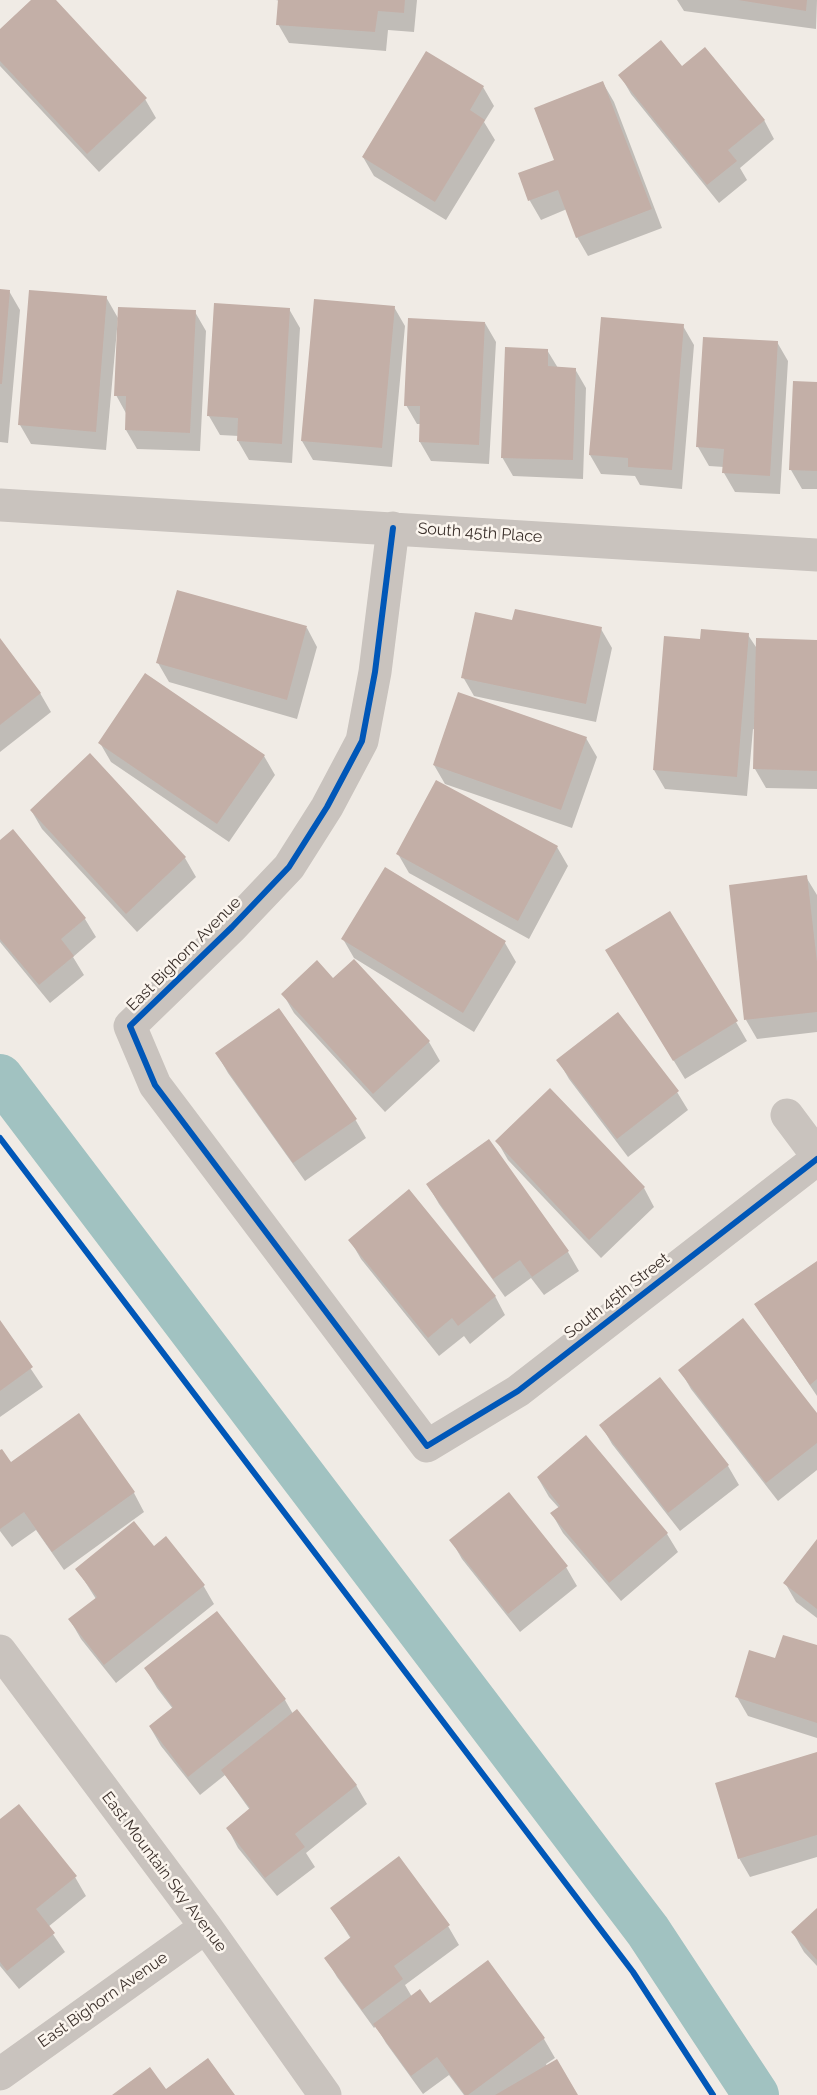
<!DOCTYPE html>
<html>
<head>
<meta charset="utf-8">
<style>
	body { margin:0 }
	canvas { display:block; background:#f0ebe5 }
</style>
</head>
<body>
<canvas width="817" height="2095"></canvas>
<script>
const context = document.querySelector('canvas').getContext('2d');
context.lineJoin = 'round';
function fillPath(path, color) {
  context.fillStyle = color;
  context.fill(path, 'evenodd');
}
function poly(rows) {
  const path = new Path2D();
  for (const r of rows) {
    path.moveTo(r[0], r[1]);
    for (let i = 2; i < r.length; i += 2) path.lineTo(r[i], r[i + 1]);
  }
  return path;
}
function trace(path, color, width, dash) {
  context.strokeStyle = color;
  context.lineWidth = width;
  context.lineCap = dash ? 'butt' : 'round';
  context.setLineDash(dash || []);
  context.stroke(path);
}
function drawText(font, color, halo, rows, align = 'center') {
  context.font = font + ' Raleway,sans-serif';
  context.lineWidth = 5;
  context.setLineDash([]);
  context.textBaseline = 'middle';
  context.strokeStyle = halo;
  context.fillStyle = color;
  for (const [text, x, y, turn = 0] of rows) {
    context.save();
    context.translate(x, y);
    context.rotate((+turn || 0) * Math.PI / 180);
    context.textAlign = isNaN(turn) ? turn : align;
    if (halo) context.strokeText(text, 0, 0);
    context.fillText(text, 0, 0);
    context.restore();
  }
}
fillPath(poly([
	[33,0,54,0,145,99,156,118,99,172,0,66,0,31],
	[417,0,414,32,388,30,386,51,289,43,278,24,280,1,276,0],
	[677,0,817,0,816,29,684,11],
	[682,69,764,120,774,139,740,168,747,180,719,203,631,94,620,75],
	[603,83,614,102,662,228,588,256,577,237,567,209,541,220,530,201,520,174,556,160],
	[483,87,494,106,484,122,495,140,446,220,374,176,363,157],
	[0,291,9,291,20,310,8,443,0,442],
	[106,297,118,318,106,450,31,444,20,425],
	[394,307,405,326,392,467,313,460,302,441],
	[289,309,300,328,292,463,249,460,238,441,239,436,220,435,209,416],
	[195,312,206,331,200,451,137,449,126,430,127,415,116,395],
	[485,323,496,342,489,464,431,461,420,442,421,424,417,424,406,405],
	[683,326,694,345,682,489,640,485,635,476,601,474,590,455],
	[777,342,788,361,780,494,735,492,724,473,724,467,709,466,698,447],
	[547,350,558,368,575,369,586,388,583,479,513,476,502,457],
	[817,384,817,489,802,489,791,470],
	[513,621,601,629,612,648,596,722,474,696,463,677],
	[307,628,317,647,297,719,169,682,158,663],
	[748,635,758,650,817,641,817,789,766,788,755,769,756,730,753,729,747,796,665,789,654,770,701,641],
	[0,641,40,693,51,712,0,752],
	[586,738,597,757,572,828,445,784,434,765],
	[100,743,264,756,275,775,229,842,111,762],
	[31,810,185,858,196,877,137,932,42,829],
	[0,842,85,919,96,937,73,957,84,975,50,1003,0,942],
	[557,847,568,866,529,939,409,873,398,854],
	[806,877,817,895,817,1032,757,1039,746,1020],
	[343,939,505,943,516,962,474,1032,354,958],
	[354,961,429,1042,440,1061,385,1112,294,1013,283,994,333,980],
	[618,970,736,1022,747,1041,685,1079],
	[217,1054,355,1119,366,1138,305,1181,228,1073],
	[558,1060,677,1092,688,1110,628,1157,569,1079],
	[489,1141,568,1252,579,1271,544,1295,531,1278,505,1297,439,1204,428,1185],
	[497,1141,644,1188,654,1207,601,1258,508,1160],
	[350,1240,495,1296,505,1315,470,1344,464,1336,439,1356,361,1259],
	[817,1263,817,1396,756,1305],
	[0,1323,43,1387,0,1417],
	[680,1370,817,1416,817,1470,778,1501,691,1389],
	[660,1379,728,1466,739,1485,680,1531,612,1444,601,1425],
	[79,1416,134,1493,144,1512,64,1570,36,1530,12,1547,0,1531,0,1452,11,1464],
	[538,1478,667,1534,678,1552,621,1601,563,1533,552,1514,559,1508,549,1497],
	[451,1540,566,1567,577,1586,520,1632,462,1559],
	[817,1541,817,1618,796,1602,785,1583],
	[154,1548,203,1585,214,1604,116,1683,81,1639,70,1620,96,1599,77,1569],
	[817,1647,817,1738,748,1716,737,1697,776,1660],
	[146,1669,285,1700,293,1714,356,1785,367,1804,306,1853,315,1867,277,1896,238,1848,228,1829,250,1810,225,1775,200,1795,161,1746,150,1727,173,1709,157,1688],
	[817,1754,817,1857,750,1877,739,1858],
	[0,1821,75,1877,86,1896,48,1927,65,1952,19,1989,0,1966],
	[332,1909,448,1926,459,1945,405,1985,412,1997,430,2005,488,1963,544,2039,555,2058,546,2064,547,2066,576,2095,464,2095,449,2075,423,2094,386,2043,376,2026,374,2028,337,1977,326,1958,351,1939],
	[817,1910,817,1966,804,1952,793,1933]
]), '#0003');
trace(poly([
	[0,1077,648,1931,756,2095]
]), '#a1c2c1', 46);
fillPath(poly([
	[31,0,56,0,147,98,87,154,0,61,0,29],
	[278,0,405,0,404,13,378,11,375,32,276,25],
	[738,0,807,0,806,11],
	[661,40,682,66,705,47,765,120,728,150,737,161,707,185,618,75],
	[426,51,484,86,470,110,485,120,435,202,362,157],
	[603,81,652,209,576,238,558,190,528,201,518,173,554,160,534,108],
	[0,289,10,290,2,384,0,384],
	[29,290,107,296,96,432,18,425],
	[314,299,395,306,382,448,301,441],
	[214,303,290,308,282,444,237,441,238,418,207,416],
	[118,307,196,310,190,433,125,430,126,396,114,396],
	[601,317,684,324,672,470,628,467,628,458,589,455],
	[408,318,485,322,479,445,419,442,420,406,404,406],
	[703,337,778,341,770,476,722,473,724,449,696,447],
	[505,347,548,349,548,366,576,368,573,460,501,458],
	[793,381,817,382,817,471,789,470],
	[177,590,307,626,287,700,156,663],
	[515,609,602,627,586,704,461,678,475,612,512,620],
	[701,629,749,633,737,777,653,770,664,636,700,639],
	[0,638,41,693,0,725],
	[756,638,817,640,817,771,753,769],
	[145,673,265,755,217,824,98,743],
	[458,692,587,737,561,810,433,765],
	[90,753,186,857,126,914,30,810],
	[436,780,558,846,518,921,396,854],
	[13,829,86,918,61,939,74,956,39,985,0,939,0,840],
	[385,867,506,941,463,1013,341,939],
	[807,875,817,962,817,1012,744,1020,729,885],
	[670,911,738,1021,673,1061,605,950],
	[354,959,430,1041,373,1094,281,994,317,960,333,978],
	[279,1008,357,1119,293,1163,215,1053],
	[618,1012,679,1091,617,1139,556,1060],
	[550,1088,645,1187,589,1240,495,1141],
	[489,1139,569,1251,532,1277,520,1260,493,1279,426,1184],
	[409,1189,496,1296,458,1326,452,1318,428,1338,348,1240],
	[817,1261,817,1379,810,1385,754,1304],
	[743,1318,817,1413,817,1443,766,1483,678,1370],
	[0,1320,33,1367,0,1391],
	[660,1377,729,1465,668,1513,599,1425],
	[79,1413,135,1492,52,1552,24,1512,0,1529,0,1450,2,1449,11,1462],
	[586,1435,668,1533,609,1583,550,1513,560,1506,537,1477],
	[509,1492,568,1566,508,1614,449,1540],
	[134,1521,154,1546,166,1536,205,1585,104,1665,68,1619,97,1597,75,1569],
	[817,1539,817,1609,783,1583],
	[217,1611,286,1699,188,1777,149,1726,173,1707,144,1668],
	[783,1635,817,1645,817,1723,735,1697,749,1650,775,1658],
	[297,1709,357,1785,295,1834,305,1847,265,1878,226,1828,250,1808,221,1770],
	[817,1752,817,1835,738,1859,715,1783],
	[19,1804,77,1876,36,1909,55,1933,7,1971,0,1962,0,1819],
	[399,1856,450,1925,394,1966,403,1979,362,2010,324,1958,351,1937,330,1908],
	[817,1908,817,1960,791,1932],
	[488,1960,545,2038,468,2095,465,2095,437,2057,411,2076,373,2024,420,1989,430,2003],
	[208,2058,235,2095,112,2095,150,2067,166,2089],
	[557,2059,578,2095,495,2095]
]), '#c3afa7');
trace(poly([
	[0,505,817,555],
	[393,528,375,672,362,741,327,807,289,867,232,927,130,1026,155,1085,427,1446,518,1391,817,1159],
	[787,1115,817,1155],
	[0,1651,206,1927,325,2095],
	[0,2074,206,1927]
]), '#c9c3be', 33);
trace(poly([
	[393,528,375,672,362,741,327,807,289,867,232,927,130,1026,155,1085,427,1446,518,1391,817,1159],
	[0,1138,633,1972,713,2095]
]), '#0057b8', 6);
drawText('16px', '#3b302b', '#fbf5ee', [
	["South 45th Place",480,533,4],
	["East Bighorn Avenue",184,954,-45],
	["South 45th Street",617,1296,-38],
	["East Mountain Sky Avenue",164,1872,53],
	["East Bighorn Avenue",103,2000,-35]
]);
</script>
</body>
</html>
